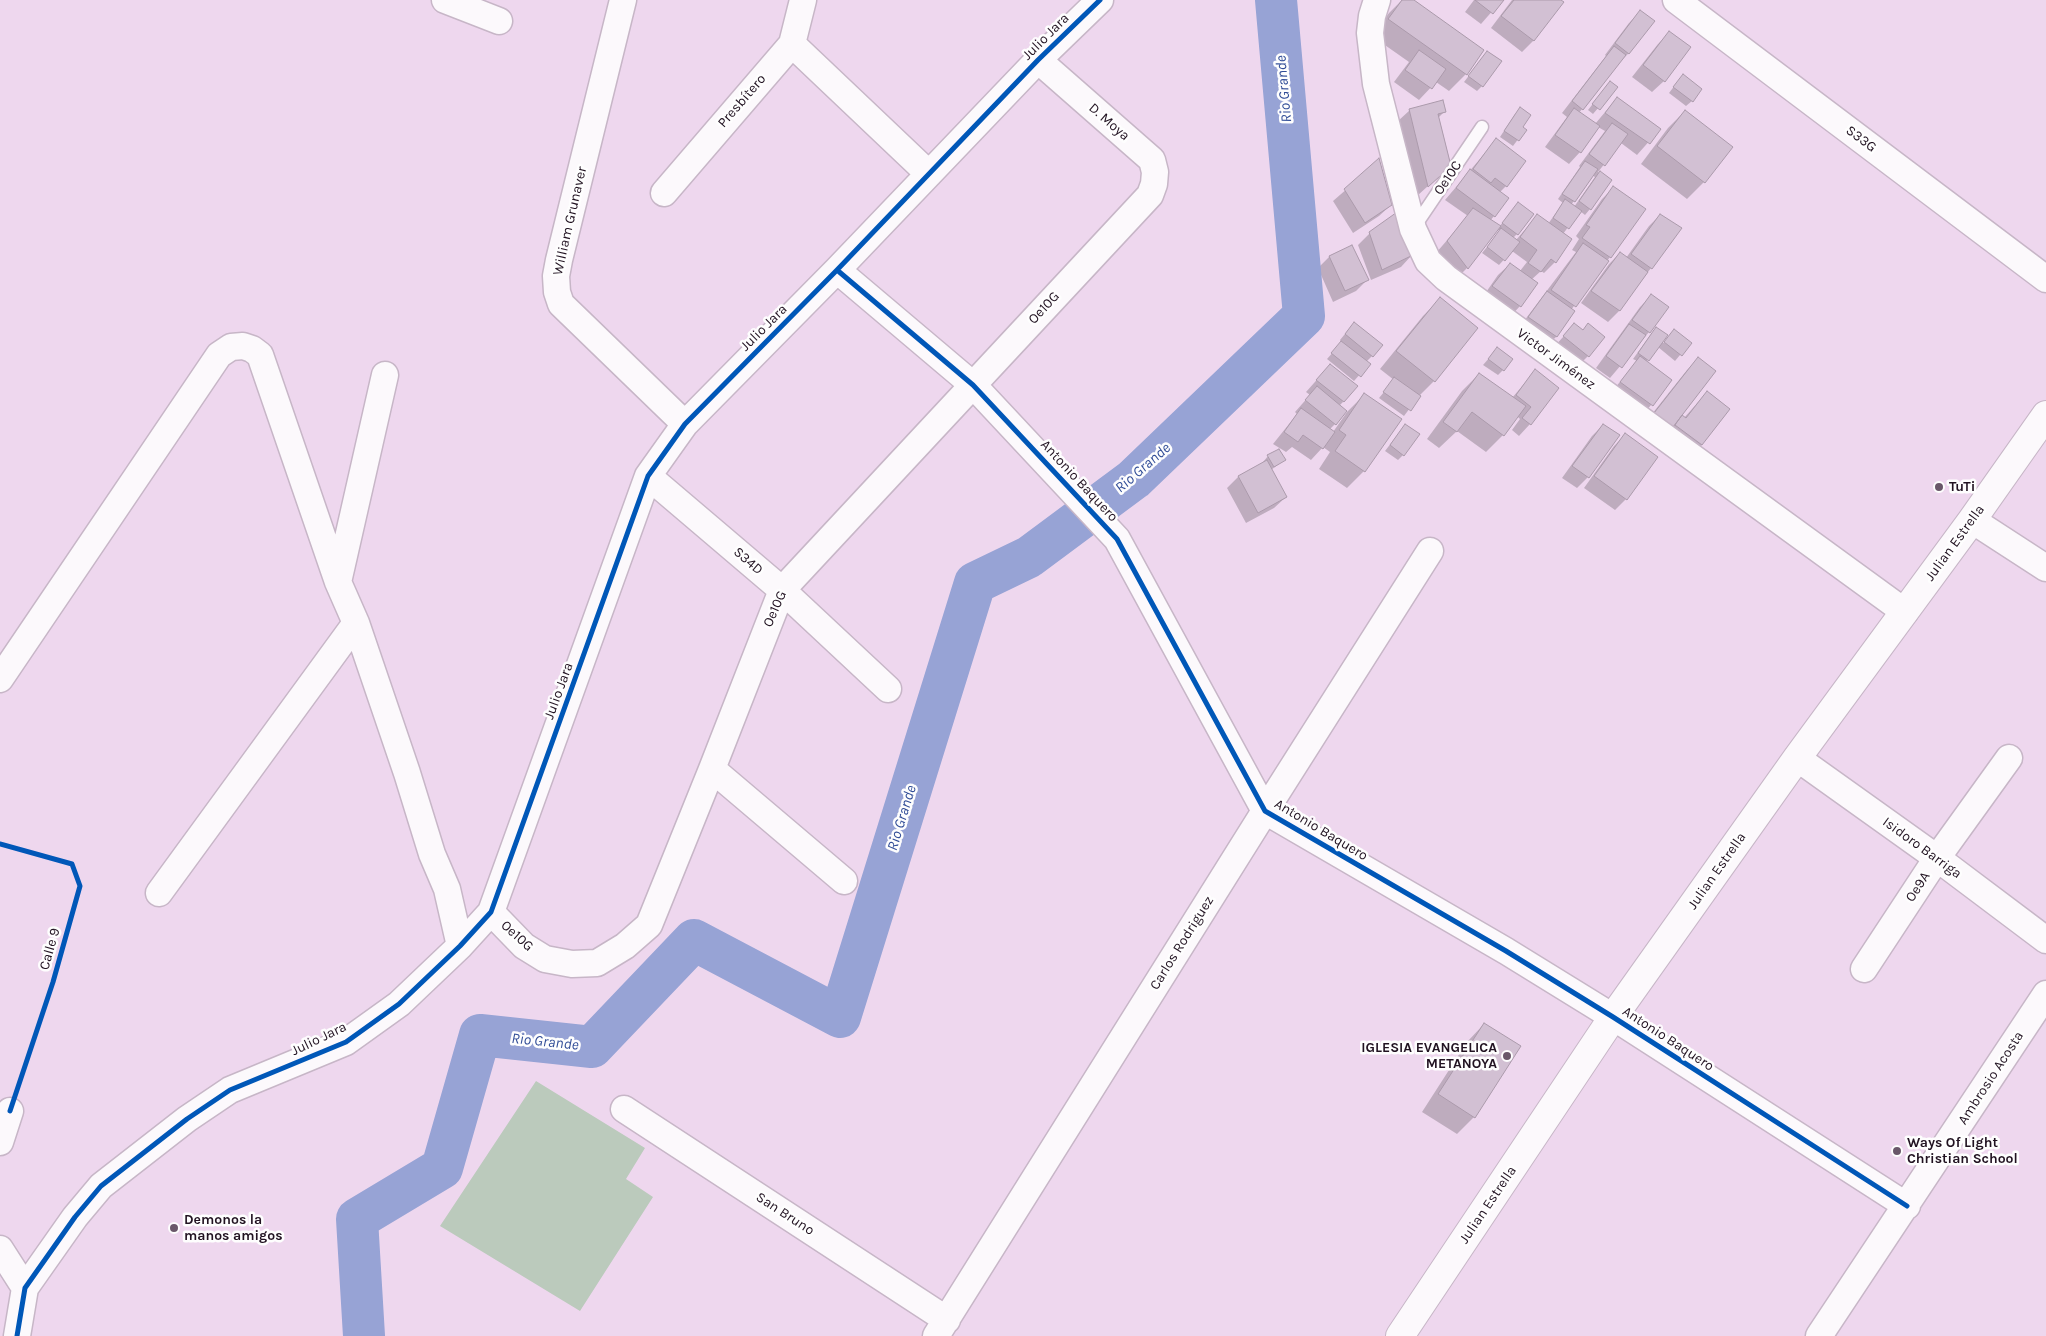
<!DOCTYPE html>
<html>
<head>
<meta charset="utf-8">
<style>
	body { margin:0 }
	canvas { display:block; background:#eed7ee }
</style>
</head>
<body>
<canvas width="2046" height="1336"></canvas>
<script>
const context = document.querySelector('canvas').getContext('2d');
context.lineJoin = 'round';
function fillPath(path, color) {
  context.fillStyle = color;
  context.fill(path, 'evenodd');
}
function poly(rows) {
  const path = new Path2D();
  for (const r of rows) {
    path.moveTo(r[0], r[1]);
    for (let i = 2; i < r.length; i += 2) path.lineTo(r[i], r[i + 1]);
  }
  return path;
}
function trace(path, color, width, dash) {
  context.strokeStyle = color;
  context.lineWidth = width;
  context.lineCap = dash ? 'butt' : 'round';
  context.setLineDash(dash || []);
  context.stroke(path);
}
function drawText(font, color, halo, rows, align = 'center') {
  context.font = font + ' Karla,sans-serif';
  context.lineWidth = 5;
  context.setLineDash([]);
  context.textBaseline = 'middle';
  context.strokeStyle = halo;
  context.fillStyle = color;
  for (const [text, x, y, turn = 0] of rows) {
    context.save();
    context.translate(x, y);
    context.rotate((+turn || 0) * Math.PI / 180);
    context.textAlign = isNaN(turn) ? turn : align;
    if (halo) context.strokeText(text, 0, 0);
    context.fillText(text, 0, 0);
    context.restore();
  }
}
fillPath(poly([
	[536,1081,645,1148,626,1179,653,1197,580,1311,440,1226]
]), '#bbcabc');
fillPath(poly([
	[1402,0,1412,0,1466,74,1449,91,1436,82,1419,100,1394,82,1409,62,1372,36,1389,13],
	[1474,0,1502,0,1481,24,1465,12],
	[1512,0,1559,0,1534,40,1522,52,1491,28],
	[1640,12,1629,53,1617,64,1579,113,1595,124,1617,98,1660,129,1637,155,1621,143,1598,172,1610,180,1590,209,1585,215,1580,211,1563,234,1555,262,1544,273,1541,271,1531,280,1537,284,1520,306,1509,318,1482,298,1498,275,1510,264,1520,271,1527,262,1512,251,1499,265,1482,253,1500,231,1497,229,1467,268,1456,279,1436,253,1468,216,1445,200,1496,140,1506,186,1499,193,1494,216,1490,221,1499,227,1518,203,1517,234,1513,238,1516,240,1537,216,1548,224,1563,203,1558,199,1580,167,1579,166,1605,131,1598,127,1580,152,1569,164,1545,147,1567,117,1562,113,1606,56,1605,55,1629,23],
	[1592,175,1595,177,1574,207,1571,205],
	[1669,33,1689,48,1664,81,1652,92,1632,77,1658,44],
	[1487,52,1482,86,1477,91,1464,82],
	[1678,81,1692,101,1686,106,1669,93],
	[1610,82,1616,87,1593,114,1588,110],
	[1410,110,1445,111,1438,118,1438,177,1417,196,1398,121],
	[1685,111,1731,147,1704,182,1687,199,1641,164,1668,128],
	[1515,114,1521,127,1525,130,1513,146,1500,137],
	[1379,161,1391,205,1379,216,1353,233,1333,201],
	[1613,188,1610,257,1571,310,1574,312,1556,337,1544,348,1518,329,1576,252,1572,250,1579,239,1576,236,1602,199],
	[1660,215,1680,229,1619,311,1608,322,1581,303,1609,264,1620,253,1626,258,1649,226],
	[1370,233,1412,255,1401,267,1371,280,1358,245],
	[1352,247,1367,280,1356,291,1333,302,1318,268,1329,257],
	[1651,296,1649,332,1610,378,1596,368,1640,307],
	[1440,299,1434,381,1419,396,1404,416,1379,398,1394,380,1380,369,1423,316],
	[1574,325,1582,331,1588,325,1588,356,1577,367,1553,348],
	[1349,329,1372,356,1366,362,1369,364,1354,381,1327,359,1342,342,1340,340],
	[1651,334,1664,343,1669,336,1690,343,1675,361,1658,347,1646,362,1671,381,1641,417,1610,394,1637,361,1633,359],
	[1497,349,1503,370,1498,375,1483,365],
	[1698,359,1680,415,1684,418,1707,392,1702,445,1690,456,1644,424,1687,370],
	[1330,365,1343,402,1339,406,1335,424,1329,430,1333,432,1347,412,1364,395,1364,471,1347,488,1319,469,1330,452,1323,447,1311,460,1292,447,1286,452,1273,444,1297,414,1295,412,1310,395,1306,392],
	[1535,371,1558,388,1530,424,1519,436,1512,430,1520,419,1517,416,1503,435,1486,452,1457,431,1439,448,1427,439,1462,391,1479,374,1512,398],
	[1405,425,1403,455,1398,460,1385,451],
	[1603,425,1588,477,1577,488,1562,478,1592,436],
	[1625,435,1626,499,1615,510,1584,488,1614,446],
	[1268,456,1284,460,1271,470,1286,497,1274,508,1246,523,1227,488,1238,477,1264,463,1263,462],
	[1484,1024,1474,1117,1457,1134,1422,1112,1467,1042]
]), '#0003');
trace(poly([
	[364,1336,357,1219,442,1168,480,1035,592,1047,694,940,840,1017,975,583,1029,557,1134,479,1304,316,1276,0]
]), '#97a3d5', 42);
const building = poly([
	[1402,0,1414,0,1484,50,1467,75,1388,19,1402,0],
	[1475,0,1504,0,1493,14,1475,0],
	[1514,0,1561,0,1564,2,1534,41,1501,16,1514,0],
	[1640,10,1655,21,1629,54,1615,43,1640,10],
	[1669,31,1691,47,1665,82,1643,65,1669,31],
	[1614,46,1626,55,1583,110,1572,101,1614,46],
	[1419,50,1446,69,1432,89,1405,70,1419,50],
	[1487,51,1502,61,1483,87,1468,76,1487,51],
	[1683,74,1702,89,1693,102,1673,87,1683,74],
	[1610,81,1618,87,1600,110,1592,104,1610,81],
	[1617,97,1661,129,1650,144,1605,113,1617,97],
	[1443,100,1446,112,1438,114,1451,166,1428,187,1409,109,1443,100],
	[1520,107,1531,115,1523,127,1527,130,1519,141,1504,131,1520,107],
	[1574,108,1600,126,1581,153,1555,135,1574,108],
	[1685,110,1733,147,1705,183,1657,146,1685,110],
	[1612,123,1628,134,1605,166,1589,154,1612,123],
	[1496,138,1526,161,1507,187,1495,178,1491,183,1473,169,1496,138],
	[1379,158,1392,205,1365,223,1344,189,1379,158],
	[1585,161,1598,169,1575,202,1562,194,1585,161],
	[1470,169,1509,198,1495,217,1456,188,1470,169],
	[1600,171,1612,180,1591,210,1579,201,1600,171],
	[1613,186,1646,209,1611,258,1582,238,1590,227,1586,225,1613,186],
	[1565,199,1582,211,1569,229,1553,218,1565,199],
	[1518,202,1534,214,1518,235,1502,223,1518,202],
	[1473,208,1501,226,1468,269,1447,241,1473,208],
	[1400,210,1413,255,1382,270,1369,232,1400,210],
	[1537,214,1572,239,1556,263,1551,259,1541,272,1528,263,1537,250,1520,237,1537,214],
	[1660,214,1682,228,1652,269,1631,254,1660,214],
	[1501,228,1520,242,1505,261,1487,247,1501,228],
	[1583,243,1609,261,1576,307,1551,290,1583,243],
	[1352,245,1369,280,1345,291,1329,256,1352,245],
	[1620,252,1648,272,1620,311,1591,291,1620,252],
	[1510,263,1538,283,1521,307,1492,286,1510,263],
	[1547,291,1575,311,1557,337,1528,317,1547,291],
	[1651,294,1669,307,1650,333,1632,320,1651,294],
	[1440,297,1478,328,1435,382,1396,351,1440,297],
	[1354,322,1383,345,1373,357,1345,334,1354,322],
	[1574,323,1583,330,1588,323,1605,337,1589,357,1563,336,1574,323],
	[1629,324,1646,335,1622,368,1606,356,1629,324],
	[1656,327,1668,335,1649,361,1638,353,1656,327],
	[1674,329,1692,343,1682,356,1664,342,1674,329],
	[1341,341,1371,364,1361,377,1331,353,1341,341],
	[1497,347,1513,359,1504,371,1488,359,1497,347],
	[1640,356,1672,380,1653,406,1620,382,1640,356],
	[1698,357,1716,371,1673,427,1654,413,1698,357],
	[1330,364,1358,386,1344,402,1316,380,1330,364],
	[1535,369,1559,388,1531,425,1522,418,1531,407,1516,395,1535,369],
	[1479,373,1526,406,1504,436,1472,412,1457,432,1443,422,1479,373],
	[1394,377,1421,396,1411,411,1383,392,1394,377],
	[1317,386,1347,411,1336,425,1305,400,1317,386],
	[1707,391,1730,409,1702,445,1675,425,1682,415,1686,418,1707,391],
	[1364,393,1402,419,1365,472,1335,451,1346,435,1339,430,1364,393],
	[1301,408,1335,432,1323,449,1303,435,1298,442,1284,432,1301,408],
	[1405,424,1420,434,1404,456,1390,445,1405,424],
	[1603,424,1620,435,1589,478,1572,466,1603,424],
	[1625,433,1658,457,1627,500,1594,476,1625,433],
	[1279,449,1286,460,1274,467,1267,455,1279,449],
	[1267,460,1287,497,1258,513,1238,476,1267,460],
	[1484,1023,1521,1046,1475,1118,1438,1094,1484,1023]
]);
fillPath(building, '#d2c0d3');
trace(building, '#ab9aab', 1);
const lane = poly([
	[1413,229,1482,127]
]);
const street = poly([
	[445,0,499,21],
	[623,0,559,260,556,276,557,292,561,304,685,424],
	[1377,0,1372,16,1370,33,1376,84,1413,229,1428,261,1446,278,1905,612],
	[1676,0,2046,279],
	[792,44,929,174],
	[664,193,792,44,803,0],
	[837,270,973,385,1117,539,1265,811,1506,951,1613,1017,1907,1206],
	[648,476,782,590,888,689],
	[1972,520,2046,568],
	[338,582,385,375],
	[0,679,219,355,231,347,243,346,252,349,260,355,338,582,356,623,407,773,432,854,447,889,460,946],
	[1797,758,1937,858,2046,940],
	[712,769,844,881],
	[159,893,356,623],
	[491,912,524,946,545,959,572,964,597,963,625,946,649,925,712,769,782,590,1150,195,1154,184,1155,172,1152,160,1038,60],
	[1864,969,1937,858,2009,758],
	[624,1109,947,1320],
	[0,1142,10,1111],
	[0,1249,25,1288],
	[17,1336,25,1288,75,1217,101,1186,187,1119,230,1090,346,1042,399,1004,460,946,491,912,648,476,685,424,837,270,1038,60,1100,0],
	[936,1336,1265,811,1430,551],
	[1819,1336,2046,994]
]);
const secondary = poly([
	[1400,1336,1613,1017,1797,758,1972,520,2046,415]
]);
trace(lane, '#c7b6c7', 15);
trace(street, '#c7b6c7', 29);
trace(secondary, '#c7b6c7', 30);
trace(lane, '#fcf9fc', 12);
trace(street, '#fcf9fc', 26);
trace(secondary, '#fcf9fc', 28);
trace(poly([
	[837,270,973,385,1117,539,1265,811,1506,951,1613,1017,1907,1206],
	[0,844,72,864,80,886,53,982,10,1111],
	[17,1336,25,1288,75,1217,101,1186,187,1119,230,1090,346,1042,399,1004,460,946,491,912,648,476,685,424,837,270,1038,60,1100,0]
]), '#0057b8', 5);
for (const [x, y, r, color] of [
	[1939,487,5,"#695769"],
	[1507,1056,5,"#695769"],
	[1897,1151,5,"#695769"],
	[174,1228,5,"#695769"]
]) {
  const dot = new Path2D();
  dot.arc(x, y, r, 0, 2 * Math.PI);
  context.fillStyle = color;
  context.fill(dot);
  trace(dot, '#fefefe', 2);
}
drawText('14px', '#211221', '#fefefe', [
	["Julio Jara",1046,37,-45],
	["Presbítero",742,101,-49],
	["D. Moya",1109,122,41],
	["S33G",1861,139,37],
	["Oe10C",1448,178,-56],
	["William Grunaver",570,221,-77],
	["Oe10G",1044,308,-47],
	["Julio Jara",764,328,-45],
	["Victor Jiménez",1556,359,36],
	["Antonio Baquero",1079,481,47],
	["Julian Estrella",1955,543,-54],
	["S34D",748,561,41],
	["Oe10G",775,609,-66],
	["Julio Jara",559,691,-70],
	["Antonio Baquero",1321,830,31],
	["Isidoro Barriga",1922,848,36],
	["Julian Estrella",1717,871,-55],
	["Oe9A",1918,887,-57],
	["Oe10G",517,936,42],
	["Carlos Rodriguez",1182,943,-58],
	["Calle 9",50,949,-74],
	["Julio Jara",319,1039,-26],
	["Antonio Baquero",1668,1039,33],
	["Ambrosio Acosta",1991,1078,-57],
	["Julian Estrella",1488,1205,-56],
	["San Bruno",785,1214,33]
]);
drawText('bold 14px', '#211221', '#fefefe', [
	["TuTi",1949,487],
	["IGLESIA EVANGELICA",1497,1048,"right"],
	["METANOYA",1497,1064,"right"],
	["Ways Of Light",1907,1143],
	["Christian School",1907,1159],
	["Demonos la",184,1220],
	["manos amigos",184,1236]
], 'left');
drawText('italic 15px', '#314d97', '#fefefe', [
	["Rio Grande",1284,89,-95],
	["Rio Grande",1143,468,-41],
	["Rio Grande",902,818,-73],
	["Rio Grande",545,1042,6]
]);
</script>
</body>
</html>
